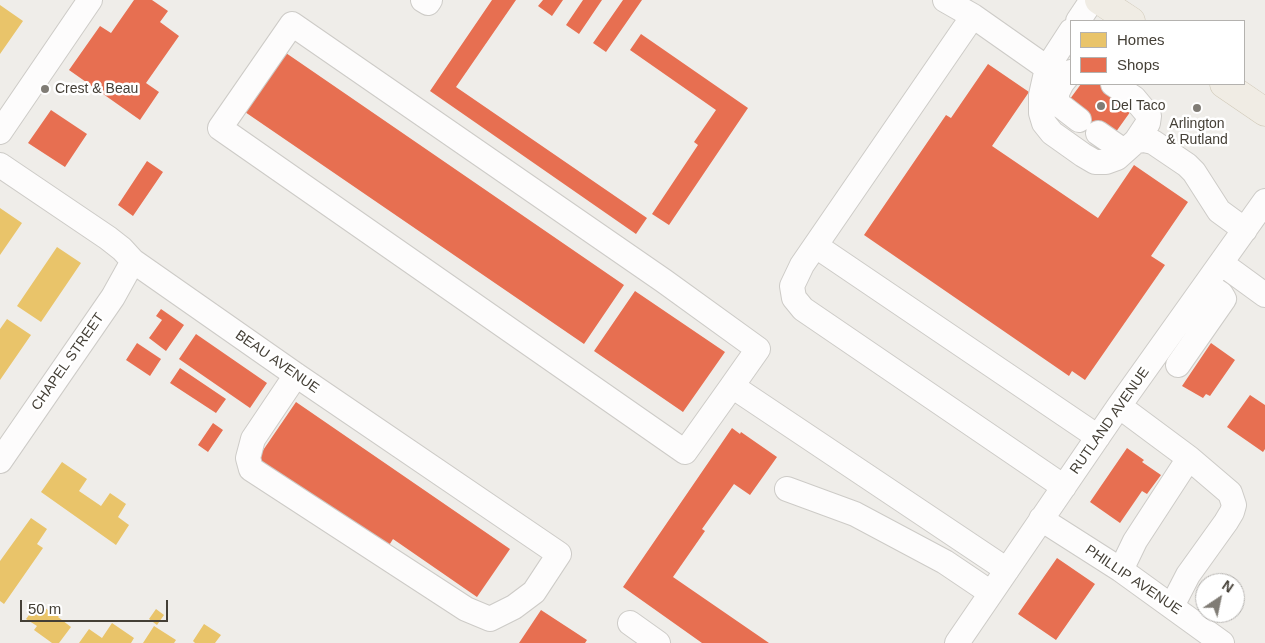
<!DOCTYPE html>
<html>
<head>
<meta charset="utf-8">
<style>
	body { margin:0 }
	#map { position:relative; width:1265px; height:643px; overflow:hidden; background:#efede9; font-family:Helvetica,sans-serif }
	canvas { display:block }
	.legend { position:absolute; left:1070px; top:20px; width:175px; height:65px; box-sizing:border-box; background:#fff; border:1px solid #b4b2af; margin:0; padding:6px 9px; list-style:none; font-size:15px; color:#443f36 }
	.legend li { display:flex; align-items:center; gap:10px; height:25px }
	.legend b { width:25px; border:1px solid #b4b2af }
	.north { position:absolute; left:1195px; top:573px; width:50px; height:50px; box-sizing:border-box; background:#fff; border:1px solid #b4b2af; border-radius:50%; rotate:34deg; font-size:14px; font-weight:700; line-height:20px; text-align:center; color:#443f36 }
	.north::after { content:''; display:block; margin:auto; width:18px; height:22px; background:#807c75; clip-path:polygon(50% 0,100% 100%,50% 72%,0 100%) }
	.scale { position:absolute; left:20px; top:600px; width:148px; height:22px; box-sizing:border-box; border:2px solid #443f36; border-top:0; padding-left:6px; font-size:15px; line-height:18px; white-space:nowrap; color:#443f36; -webkit-text-stroke:4px #fff; paint-order:stroke }
</style>
</head>
<body>
<div id="map">
<canvas width="1265" height="643"></canvas>
<ul class="legend">
<li><b style="height:14px;background:#e9c46a"></b>Homes</li>
<li><b style="height:14px;background:#e76f51"></b>Shops</li>
</ul>
<div class="north">N</div>
<div class="scale">50 m</div>
</div>
<script>
const context = document.querySelector('canvas').getContext('2d');
context.lineJoin = 'round';
function fillPath(path, color) {
  context.fillStyle = color;
  context.fill(path, 'evenodd');
}
function poly(rows) {
  const path = new Path2D();
  for (const r of rows) {
    path.moveTo(r[0], r[1]);
    for (let i = 2; i < r.length; i += 2) path.lineTo(r[i], r[i + 1]);
  }
  return path;
}
function trace(path, color, width, dash) {
  context.strokeStyle = color;
  context.lineWidth = width;
  context.lineCap = dash ? 'butt' : 'round';
  context.setLineDash(dash || []);
  context.stroke(path);
}
function drawText(font, color, halo, rows, align = 'center') {
  context.font = font + ' Helvetica,sans-serif';
  context.lineWidth = 5;
  context.setLineDash([]);
  context.textBaseline = 'middle';
  context.strokeStyle = halo;
  context.fillStyle = color;
  for (const [text, x, y, turn = 0] of rows) {
    context.save();
    context.translate(x, y);
    context.rotate((+turn || 0) * Math.PI / 180);
    context.textAlign = isNaN(turn) ? turn : align;
    if (halo) context.strokeText(text, 0, 0);
    context.fillText(text, 0, 0);
    context.restore();
  }
}
fillPath(poly([
	[0,5,23,21,0,54],
	[0,208,22,223,0,255],
	[57,247,81,263,41,322,17,306],
	[7,319,31,335,0,380,0,329],
	[62,462,87,479,79,491,101,506,110,493,126,504,118,517,129,525,116,545,41,492],
	[31,518,47,529,37,544,43,548,4,604,0,601,0,561],
	[38,603,55,615,56,613,59,616,58,617,71,627,59,643,52,643,34,630,37,626,26,619],
	[156,609,164,615,157,625,149,619],
	[112,623,134,638,131,643,79,643,89,629,102,638],
	[204,624,221,635,215,643,195,643,193,641],
	[154,626,176,640,174,643,143,643]
]), '#e9c46a');
fillPath(poly([
	[134,0,152,0,168,11,160,22,179,36,146,83,159,92,140,120,69,70,100,26,111,33],
	[492,0,516,0,456,87,647,218,636,234,430,91],
	[543,0,563,0,552,16,538,6],
	[583,0,602,0,579,34,566,25],
	[623,0,642,0,606,52,593,43],
	[641,34,748,108,669,225,652,214,698,145,694,142,716,110,630,50],
	[286,53,624,285,584,344,245,112],
	[988,64,1029,92,992,146,1098,218,1134,165,1188,202,1151,256,1165,265,1085,380,1072,371,1069,376,864,235,946,115,951,118],
	[1081,84,1103,84,1133,108,1113,136,1096,136,1077,123,1067,103],
	[51,110,87,134,65,167,28,143],
	[147,161,163,172,133,216,118,205],
	[635,291,725,352,683,412,594,351],
	[161,309,184,325,166,351,149,338,162,320,156,316],
	[196,334,267,383,250,408,179,359],
	[137,343,161,359,150,376,126,360],
	[1211,343,1235,360,1210,396,1206,394,1203,398,1182,386],
	[180,368,226,399,216,413,170,383],
	[1250,395,1265,405,1265,449,1263,452,1227,427],
	[296,402,510,549,477,597,393,539,383,555,253,465],
	[213,423,223,430,208,452,198,445],
	[732,428,740,434,741,432,777,457,750,495,734,484,702,529,705,531,673,577,769,643,702,643,623,587],
	[1127,448,1144,460,1142,462,1161,475,1147,494,1142,491,1120,523,1090,502],
	[1057,558,1095,584,1056,640,1018,614],
	[541,610,587,640,585,643,519,643]
]), '#e76f51');
const minor = poly([
	[423,0,428,3,430,0],
	[945,0,973,16],
	[1078,21,1092,0],
	[1047,68,1041,95,1041,113,1044,123,1052,133,1083,155,1095,162,1106,162,1117,158,1136,141,1144,140,1153,142,1187,165,1194,172,1219,211,1245,230],
	[1071,72,1062,83,1057,93,1057,103,1079,120],
	[1113,84,1134,98,1149,116,1148,123,1136,141],
	[0,132,90,0],
	[1098,133,1124,151],
	[0,165,108,238,122,249,133,261,296,375,559,554,534,592,514,607,490,619,466,609,251,469,248,458,253,439,296,375],
	[816,246,1098,437],
	[1221,263,1265,295],
	[1178,365,1224,299,1221,294,1206,284],
	[732,386,685,452,220,128,292,24,664,281,758,349,732,386,1007,570],
	[1119,406,1189,458,1135,541,1121,570],
	[0,461,113,297,133,261],
	[1064,487,803,309,794,298,792,286,802,265,973,16,1047,68,1071,31],
	[787,489,855,514,945,562,991,593],
	[1041,519,1121,570,1222,643],
	[1172,606,1188,575,1226,522,1232,512,1234,505,1230,493,1189,458],
	[630,623,658,643],
	[957,643,1119,406,1265,201]
]);
const major = poly([
	[1099,0,1131,21],
	[1224,84,1265,112]
]);
trace(minor, '#cdcbc7', 26);
trace(major, '#d0c9b8', 29);
trace(minor, '#fdfcfc', 24);
trace(major, '#f0ece4', 28);
for (const [x, y, r, color] of [
	[45,89,5,"#807c75"],
	[1101,106,5,"#807c75"],
	[1197,108,5,"#807c75"]
]) {
  const dot = new Path2D();
  dot.arc(x, y, r, 0, 2 * Math.PI);
  context.fillStyle = color;
  context.fill(dot);
  trace(dot, '#fff', 2);
}
drawText('14px', '#443f36', '#fff', [
	["Crest & Beau",55,89],
	["Del Taco",1111,106],
	["Arlington",1197,124,"center"],
	["& Rutland",1197,140,"center"]
], 'left');
drawText('14px', '#443f36', '#fff', [
	["CHAPEL STREET",68,362,-55],
	["BEAU AVENUE",277,362,35],
	["RUTLAND AVENUE",1110,421,-55],
	["PHILLIP AVENUE",1133,580,34]
]);
</script>
</body>
</html>
